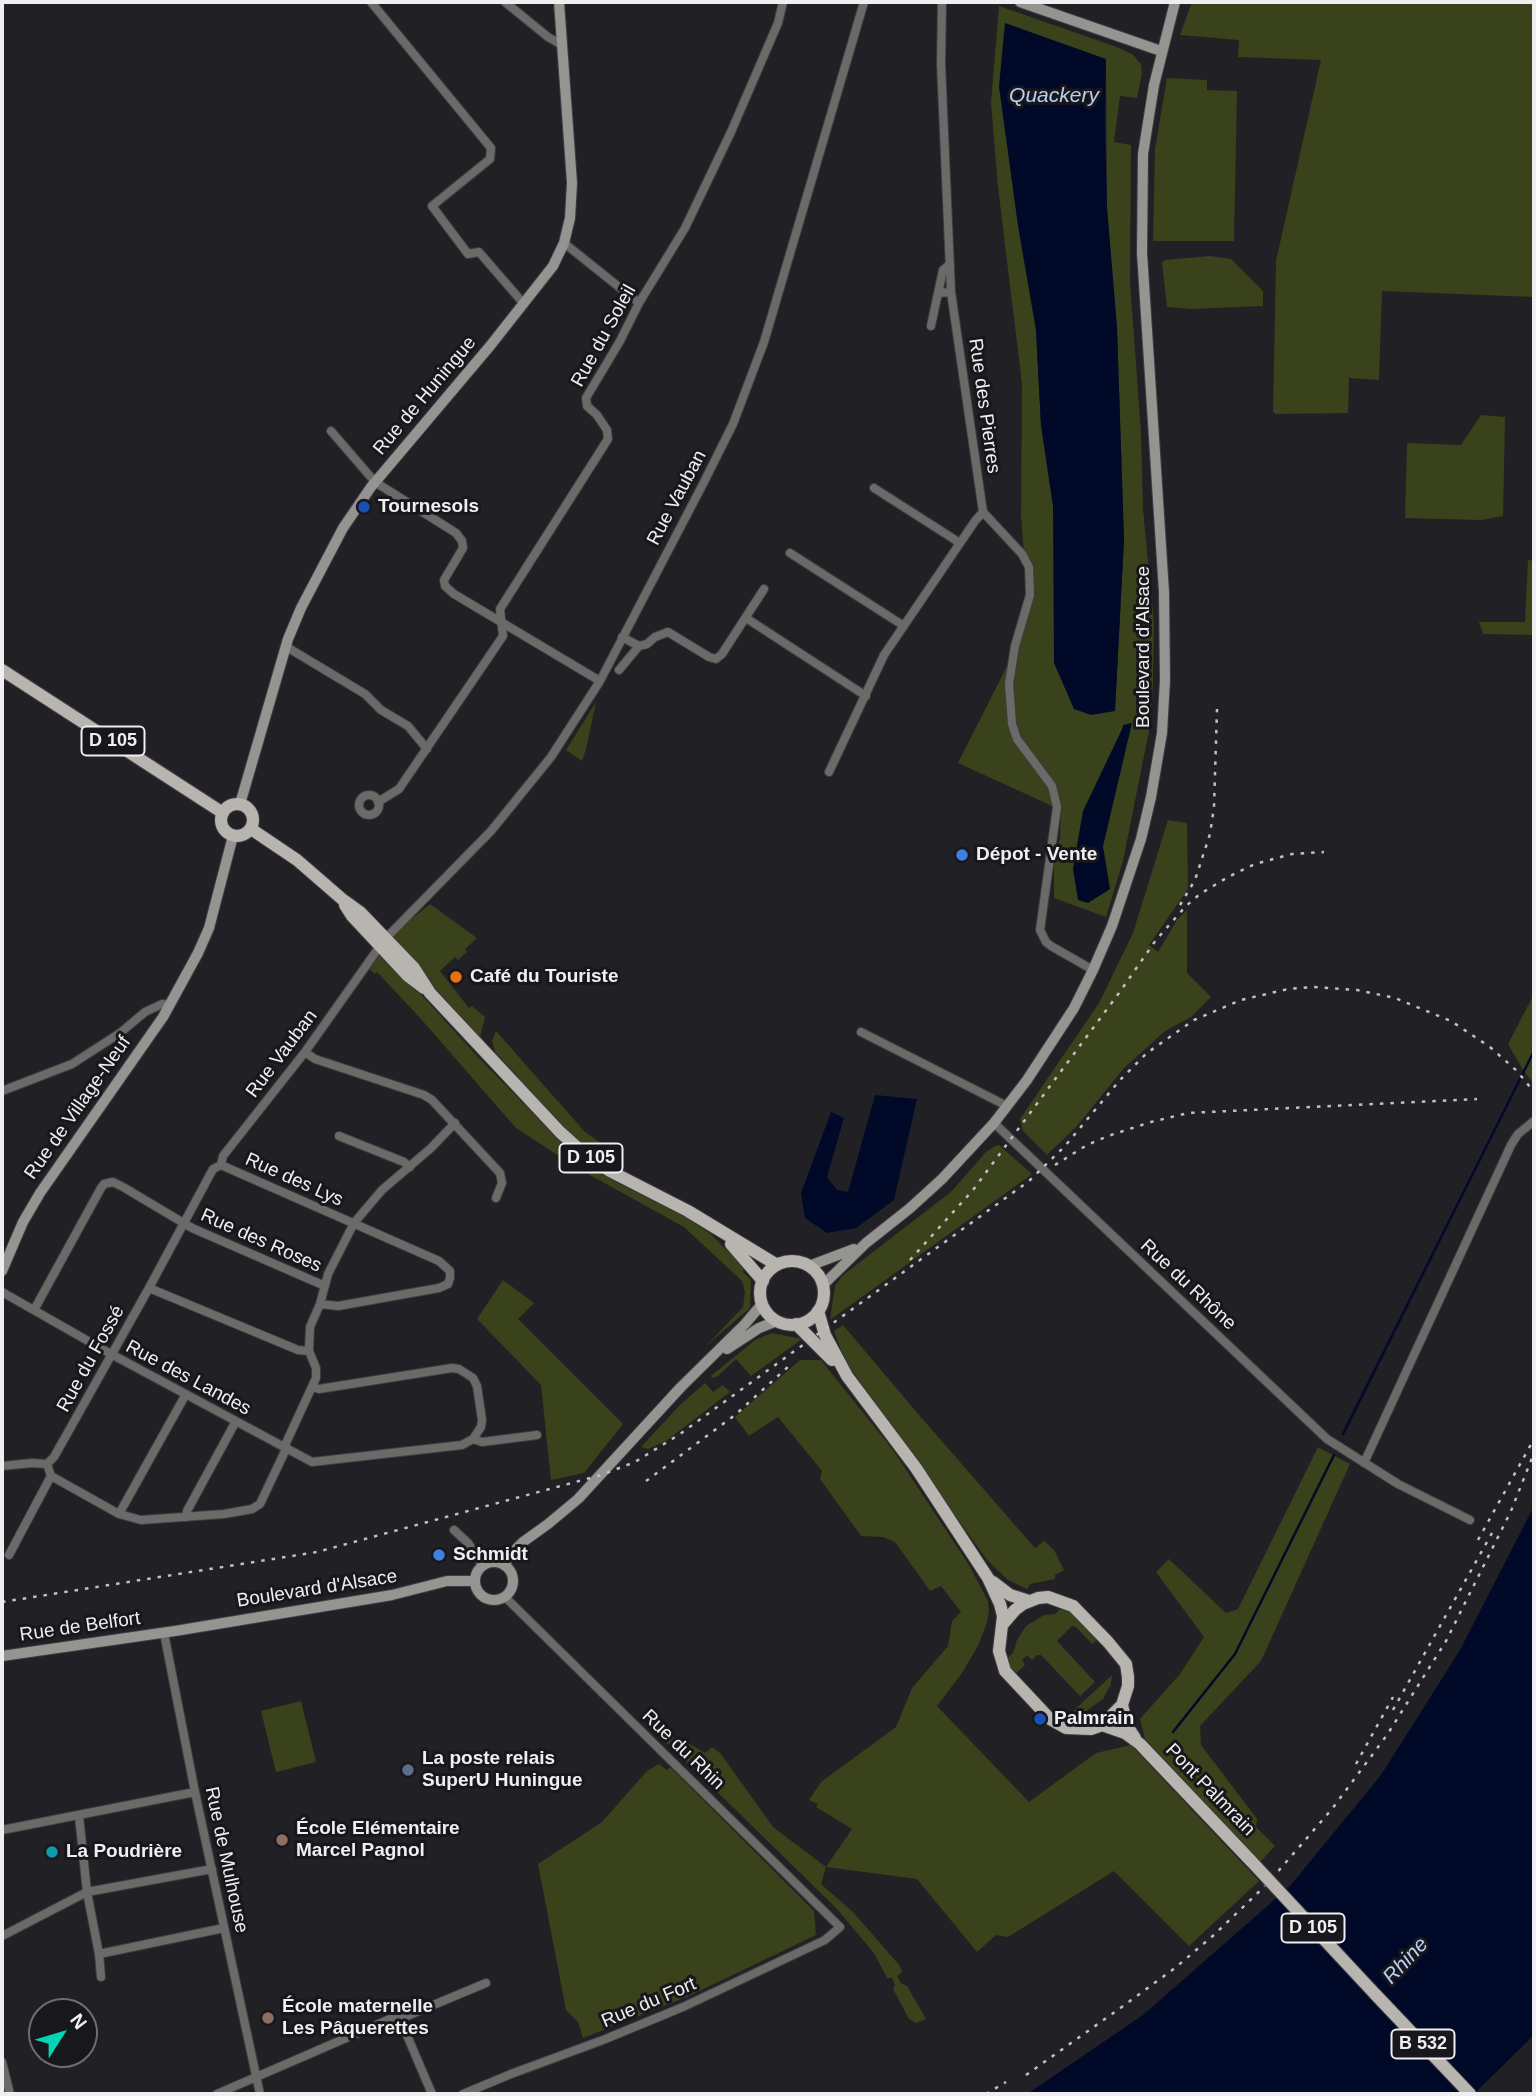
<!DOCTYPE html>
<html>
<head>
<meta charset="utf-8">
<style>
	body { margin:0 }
	#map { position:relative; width:1536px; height:2096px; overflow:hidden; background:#212025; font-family:Helvetica,sans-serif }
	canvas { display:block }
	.frame { position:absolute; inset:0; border:4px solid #efeef1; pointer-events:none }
	.north { position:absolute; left:28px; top:1998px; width:70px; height:70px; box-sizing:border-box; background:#18171b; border:2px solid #6e6d71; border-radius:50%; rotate:53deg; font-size:19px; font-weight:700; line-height:28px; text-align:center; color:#efeef1 }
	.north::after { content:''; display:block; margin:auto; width:24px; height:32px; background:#03d5b6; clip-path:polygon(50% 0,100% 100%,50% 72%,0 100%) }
</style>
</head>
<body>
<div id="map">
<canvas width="1536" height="2096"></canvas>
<div class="frame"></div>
<div class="north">N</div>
</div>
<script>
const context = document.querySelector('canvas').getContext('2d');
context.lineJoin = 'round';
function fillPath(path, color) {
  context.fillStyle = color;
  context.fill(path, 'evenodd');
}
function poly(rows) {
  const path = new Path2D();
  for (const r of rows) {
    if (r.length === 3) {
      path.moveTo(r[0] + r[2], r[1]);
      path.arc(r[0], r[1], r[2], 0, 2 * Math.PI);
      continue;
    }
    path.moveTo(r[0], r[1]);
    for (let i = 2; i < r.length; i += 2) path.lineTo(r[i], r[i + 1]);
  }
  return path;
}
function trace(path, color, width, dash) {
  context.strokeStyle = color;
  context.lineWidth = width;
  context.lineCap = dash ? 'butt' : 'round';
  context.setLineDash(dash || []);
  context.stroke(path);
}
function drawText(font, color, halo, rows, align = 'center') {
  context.font = font + ' Helvetica,sans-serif';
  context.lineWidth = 6;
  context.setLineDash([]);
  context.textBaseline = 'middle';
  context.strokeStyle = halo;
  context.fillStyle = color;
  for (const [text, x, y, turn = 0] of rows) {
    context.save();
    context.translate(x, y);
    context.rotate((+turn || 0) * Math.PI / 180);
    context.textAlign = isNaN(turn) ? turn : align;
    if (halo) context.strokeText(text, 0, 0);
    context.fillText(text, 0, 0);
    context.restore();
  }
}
fillPath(poly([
	[1192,2,1534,2,1534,297,1382,291,1379,380,1349,378,1348,413,1276,414,1273,412,1276,261,1321,60,1238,57,1239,40,1180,35],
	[999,6,1114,46,1132,54,1141,64,1142,74,1137,98,1120,96,1114,142,1131,145,1130,282,1141,432,1143,509,1154,624,1153,684,1149,731,1123,861,1106,917,1054,898,1054,861,1060,838,1061,810,958,763,1004,672,1029,614,1021,517,1022,384,998,187,991,103],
	[1106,59,1107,208,1117,328,1124,540,1115,710,1053,506,1041,425,1036,330,1018,225,999,86],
	[1131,723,1103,846,1123,725],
	[1167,78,1207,80,1207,90,1237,91,1234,241,1153,241,1155,149],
	[1210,256,1231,259,1263,291,1263,306,1191,309,1167,307,1162,263,1165,260],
	[1481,415,1505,417,1503,516,1481,520,1405,518,1407,443,1461,445],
	[1528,560,1534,561,1534,635,1483,634,1479,622,1525,622],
	[596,702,586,749,582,761,566,750],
	[1168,820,1187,823,1188,889,1149,945,1158,952,1177,920,1187,910,1187,973,1211,997,1191,1017,1165,1031,1124,1068,1077,1126,1047,1155,1023,1131,1020,1119,1099,1003,1133,933],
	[430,904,477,938,465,949,467,952,458,960,455,957,440,971,469,1008,472,1006,485,1017,480,1038,398,947,395,941,394,936,399,929],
	[384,954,479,1058,560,1141,585,1163,608,1178,689,1219,711,1234,744,1268,743,1272,751,1280,750,1308,706,1346,743,1307,745,1292,742,1281,684,1227,579,1169,516,1128,421,1019,377,972,375,974,369,969,378,956],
	[1534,994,1534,1081,1533,1083,1523,1070,1508,1044],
	[496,1031,585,1132,621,1157,616,1164,602,1160,581,1144,551,1117,529,1092,514,1072,495,1052,492,1041],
	[999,1145,1032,1174,830,1320,835,1286,842,1276,952,1191,985,1153,995,1146],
	[503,1280,534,1303,518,1319,623,1424,584,1473,551,1480,541,1385,477,1319],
	[843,1325,919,1415,1035,1548,1044,1541,1054,1550,1064,1570,1055,1575,1055,1579,1030,1584,1027,1589,1008,1580,987,1560,853,1372,842,1353,834,1331],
	[772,1333,802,1339,751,1376,736,1359,718,1376,713,1378,711,1376,755,1340],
	[800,1360,821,1360,893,1450,969,1565,988,1601,989,1611,987,1622,978,1646,962,1673,937,1706,1029,1802,1096,1753,1131,1745,1259,1881,1189,1946,1114,1871,1008,1937,996,1935,977,1952,917,1879,826,1867,821,1884,853,1912,900,1966,902,1972,897,1976,901,1983,907,1986,926,2019,916,2023,909,2019,893,1989,895,1985,892,1978,887,1978,874,1953,836,1908,656,1732,660,1721,673,1737,688,1743,705,1753,712,1747,721,1754,773,1827,826,1867,852,1829,816,1807,818,1804,809,1800,821,1782,896,1727,912,1688,948,1646,952,1621,961,1612,941,1586,930,1591,895,1542,883,1537,861,1536,820,1479,822,1471,778,1417,749,1436,735,1417],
	[705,1383,713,1392,723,1385,730,1392,666,1441,648,1449,641,1447,678,1407],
	[1318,1447,1350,1464,1261,1661,1200,1726,1201,1745,1257,1819,1256,1827,1275,1846,1260,1862,1145,1739,1140,1719,1180,1674,1204,1637,1156,1572,1169,1559,1226,1613,1238,1609],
	[1064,1605,1100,1637,1092,1644,1076,1627,1072,1626,1057,1641,1095,1682,1080,1696,1041,1655,1037,1655,1032,1660,1027,1655,1022,1660,1025,1665,1014,1675,1005,1660,1013,1653,1017,1640,1026,1626,1044,1615,1055,1614],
	[1112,1675,1111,1684,1103,1699,1086,1711,1071,1713],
	[301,1701,316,1762,276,1772,261,1711],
	[659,1764,667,1770,670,1767,814,1911,816,1935,689,1996,583,2038,578,2022,566,2010,538,1864,602,1822,647,1771]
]), '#39421a');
fillPath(poly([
	[1005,23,1106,59,1105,124,1107,208,1117,328,1124,540,1115,711,1091,715,1074,709,1054,663,1053,506,1041,425,1036,330,1018,225,999,86],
	[1132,723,1103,846,1110,889,1088,903,1078,900,1073,869,1083,811,1124,725],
	[875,1095,917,1099,894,1200,856,1228,827,1233,805,1218,801,1193,831,1112,844,1118,827,1177,837,1190,848,1192],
	[1534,1506,1534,2035,1474,2094,1027,2094,1143,2015,1290,1886,1381,1775,1460,1650]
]), '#000a28');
trace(poly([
	[1343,1434,1534,1051],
	[1173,1732,1235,1654,1334,1455]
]), '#000a28', 2.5);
const street = poly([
	[371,2,491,148,490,159,432,206,468,254,479,252,524,304],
	[505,2,548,37,562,45],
	[942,2,941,64,951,292,983,512],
	[564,243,639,303],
	[950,264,943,270,938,293,951,292],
	[931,326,938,293],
	[331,431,375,482,456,533,462,541,463,548,444,580,445,586,454,594,600,681],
	[874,488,960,543],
	[983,512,1022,554,1029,567,1030,595,1015,646,1009,684,1012,724,1017,739,1052,786,1057,807,1040,930,1046,942,1051,946,1093,970],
	[790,553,904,626],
	[746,618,866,696],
	[622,637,639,646,647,644,655,637,668,632,709,657,716,659,722,654,764,589],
	[285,646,365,694,381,710,408,726,427,749],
	[619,670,639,646],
	[829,772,884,655,975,521,983,512],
	[369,805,10],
	[378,802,399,789,503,636,500,609,608,439,607,430,597,415,587,406,586,398,620,341,639,303,685,228,731,132,778,23,783,2],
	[386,938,491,831,551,757,600,681,703,484,733,424,764,342,864,2],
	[861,1032,1007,1106],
	[305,1052,315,1059,424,1095,432,1100,500,1173,502,1183,496,1198],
	[2,1091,72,1064,120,1033,145,1012,162,1004,170,1005],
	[994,1123,1327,1439,1398,1484,1470,1520],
	[339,1136,404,1162,410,1167],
	[221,1165,439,1261,450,1271,450,1278,448,1284,439,1288,338,1306,320,1304],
	[149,1288,298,1350,309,1351],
	[2,1292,111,1354,312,1462,462,1445,473,1439,482,1442,537,1435],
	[34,1310,101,1188,104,1184,113,1182,123,1187,192,1228,325,1286],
	[313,1387,319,1389,452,1368,459,1369,473,1378,477,1386,482,1420,481,1427,473,1439],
	[1364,1463,1511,1145,1518,1134,1534,1121],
	[2,1466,32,1463,47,1464],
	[51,1476,119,1514,141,1520,224,1514,252,1509,260,1504,286,1449,286,1443,316,1378,316,1368,309,1351,310,1327,320,1304,328,1274,354,1223,382,1190,431,1148,455,1123],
	[119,1514,186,1394],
	[187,1517,187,1511,236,1421],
	[454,1530,468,1543,483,1566],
	[9,1555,51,1476,47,1464,54,1457,149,1288,213,1169,221,1165,223,1156,305,1052,380,946],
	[164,1633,195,1792,260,2094],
	[79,1816,87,1892,99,1954,101,1977],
	[2,1830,195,1792],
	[2,1936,87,1892,212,1869],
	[99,1954,224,1928],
	[400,2019,432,2094],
	[2,2062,10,2094],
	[217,2094,390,2019,400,2019,486,1983],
	[463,2094,511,2074,603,2040,683,2007,825,1940,840,1927,505,1597]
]);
const secondary = poly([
	[1020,2,1161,51],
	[240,804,288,639,301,608,343,528,371,487,490,346,553,266,564,243,570,218,572,183,559,2],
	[809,1266,854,1249],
	[2,1271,23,1222,40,1193,163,1017,198,953,209,928,233,836],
	[823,1285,866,1243,909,1209,942,1179,994,1123,1027,1080,1074,1008,1093,970,1112,926,1141,839,1151,797,1162,733,1165,680,1164,592,1142,253,1143,154,1154,85,1175,2],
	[727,1349,759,1328,777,1321],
	[494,1581,19],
	[504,1565,512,1553,523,1542,548,1524,578,1499,681,1387,745,1324,762,1304],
	[2,1656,175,1631,392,1595,447,1581,475,1581]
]);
const primary = poly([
	[2,670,223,813],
	[237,820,16],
	[251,829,297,860,342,899,360,912,414,968,430,993,560,1132,581,1151,610,1171,688,1211,777,1265],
	[345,905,352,916,408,976,424,988],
	[731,1244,763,1281],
	[792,1293,32],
	[818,1311,825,1335,847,1376,916,1468,988,1578,1000,1604,1003,1616,999,1651,1005,1671,1050,1719,1066,1728,1091,1729,1102,1725,1122,1705,1128,1686,1128,1677,1126,1664,1108,1642,1073,1606,1048,1597,1038,1598,1023,1604,1015,1610,1002,1625],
	[796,1324,832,1360],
	[993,1582,1010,1595,1029,1601],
	[1122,1705,1127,1726,1135,1738],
	[1102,1725,1125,1733,1140,1744,1252,1862],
	[1375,1994,1470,2094]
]);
trace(street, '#3e3d42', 10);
trace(secondary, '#3e3d42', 12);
trace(primary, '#3e3d42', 14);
trace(street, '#6c6a68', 8);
trace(secondary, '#969490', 10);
trace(primary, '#b8b4b0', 12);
trace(poly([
	[1180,905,1195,880,1210,834,1214,807,1217,709],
	[1055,1165,1087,1145,1108,1136,1151,1122,1188,1113,1477,1099],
	[910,1260,973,1190,1119,993,1156,940,1186,906,1200,894,1228,877,1255,864,1292,854,1324,852],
	[646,1481,735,1415,790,1365],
	[1478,1540,1534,1439],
	[2,1602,317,1552,601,1475,635,1462,680,1434,1029,1181,1065,1146,1120,1080,1147,1053,1194,1020,1241,1000,1288,989,1313,987,1357,990,1395,998,1451,1021,1490,1047,1517,1071,1534,1092],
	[1393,1710,1492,1533],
	[1356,1764,1393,1697],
	[1026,2075,1119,2009,1175,1968,1215,1934,1268,1883,1332,1809,1387,1735,1446,1641,1511,1511,1534,1453],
	[986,2094,1006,2082]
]), '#c1c0c4', 2.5, [3.5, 7]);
const primaryBridge = poly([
	[1252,1862,1375,1994]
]);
trace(primaryBridge, '#3e3d42', 14, []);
trace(primaryBridge, '#b8b4b0', 12);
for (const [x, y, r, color] of [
	[364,507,7,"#1a4fb4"],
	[962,855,7,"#3f7fe0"],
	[456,977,7,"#e8710a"],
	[439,1555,7,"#3f7fe0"],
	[1040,1719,7,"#1a4fb4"],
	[408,1770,7,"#5c6f8a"],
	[282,1840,7,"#8d6e63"],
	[52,1852,7,"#0f9aa8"],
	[268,2018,7,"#8d6e63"]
]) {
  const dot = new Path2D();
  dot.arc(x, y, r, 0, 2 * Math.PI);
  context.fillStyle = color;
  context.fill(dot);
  trace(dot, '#18171b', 2.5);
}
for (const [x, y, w] of [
	[113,741,63],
	[591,1158,63],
	[1313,1928,63],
	[1423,2044,63]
]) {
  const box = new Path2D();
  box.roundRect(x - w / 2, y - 14.5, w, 29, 5);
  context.fillStyle = '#18171b';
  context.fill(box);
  trace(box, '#efeef1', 2);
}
drawText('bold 18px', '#efeef1', null, [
	["D 105",113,741],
	["D 105",591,1158],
	["D 105",1313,1928],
	["B 532",1423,2044]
]);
drawText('19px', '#efeef1', '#18171b', [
	["Rue du Soleil",604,336,-61],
	["Rue de Huningue",425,396,-50],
	["Rue des Pierres",984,406,82],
	["Rue Vauban",677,498,-62],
	["Boulevard d'Alsace",1144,647,-90],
	["Rue Vauban",282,1054,-53],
	["Rue de Village-Neuf",78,1108,-55],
	["Rue des Lys",294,1180,24],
	["Rue des Roses",261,1241,24],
	["Rue du Rhône",1188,1285,43],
	["Rue du Fossé",91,1359,-61],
	["Rue des Landes",188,1378,28],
	["Boulevard d'Alsace",317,1589,-9],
	["Rue de Belfort",80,1627,-8],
	["Rue du Rhin",683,1750,44],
	["Pont Palmrain",1210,1790,46],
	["Rue de Mulhouse",226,1860,78],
	["Rue du Fort",649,2003,-23]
]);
drawText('bold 19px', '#efeef1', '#18171b', [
	["Tournesols",378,507],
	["Dépot - Vente",976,855],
	["Café du Touriste",470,977],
	["Schmidt",453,1555],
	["Palmrain",1054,1719],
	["La poste relais",422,1759],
	["SuperU Huningue",422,1781],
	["École Elémentaire",296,1829],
	["Marcel Pagnol",296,1851],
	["La Poudrière",66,1852],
	["École maternelle",282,2007],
	["Les Pâquerettes",282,2029]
], 'left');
drawText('italic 21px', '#b8cef3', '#18171b', [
	["Quackery",1054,96],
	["Rhine",1406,1961,-47]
]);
</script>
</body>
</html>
